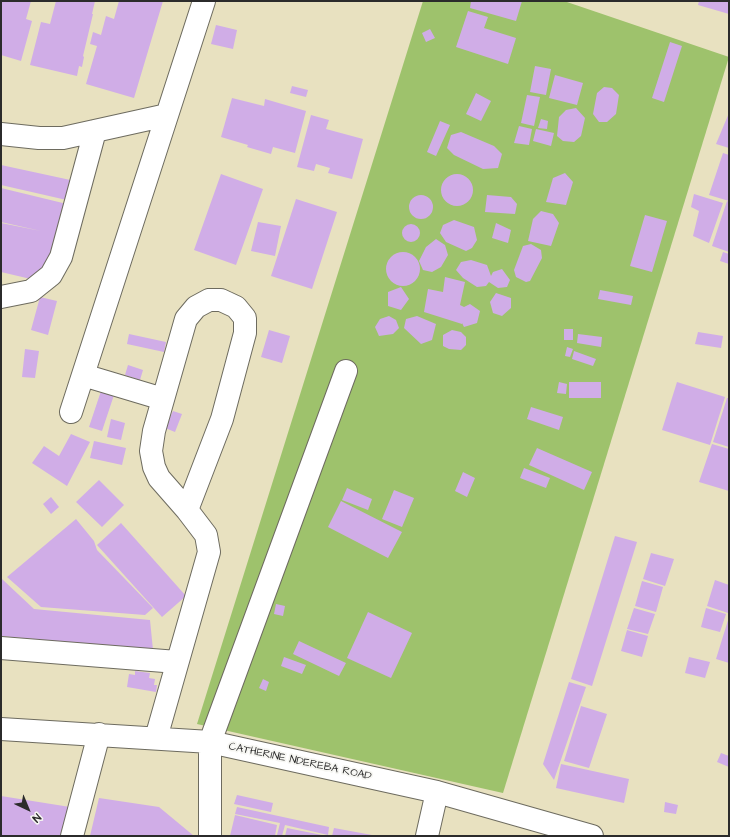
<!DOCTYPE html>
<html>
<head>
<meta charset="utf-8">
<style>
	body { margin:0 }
	#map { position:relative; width:730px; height:837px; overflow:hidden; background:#e8e1c0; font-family:"Architects Daughter",sans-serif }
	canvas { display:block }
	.frame { position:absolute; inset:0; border:2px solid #2b2b2b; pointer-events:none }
	.north { position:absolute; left:8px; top:789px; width:40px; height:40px; -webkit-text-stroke:3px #f6f6f2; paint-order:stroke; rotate:136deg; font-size:11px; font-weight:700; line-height:16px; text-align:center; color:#2b2b2b }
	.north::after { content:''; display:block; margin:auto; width:14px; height:18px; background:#2b2b2b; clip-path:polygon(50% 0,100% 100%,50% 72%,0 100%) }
</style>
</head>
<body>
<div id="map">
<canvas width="730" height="837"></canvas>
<div class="frame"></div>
<div class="north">N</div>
</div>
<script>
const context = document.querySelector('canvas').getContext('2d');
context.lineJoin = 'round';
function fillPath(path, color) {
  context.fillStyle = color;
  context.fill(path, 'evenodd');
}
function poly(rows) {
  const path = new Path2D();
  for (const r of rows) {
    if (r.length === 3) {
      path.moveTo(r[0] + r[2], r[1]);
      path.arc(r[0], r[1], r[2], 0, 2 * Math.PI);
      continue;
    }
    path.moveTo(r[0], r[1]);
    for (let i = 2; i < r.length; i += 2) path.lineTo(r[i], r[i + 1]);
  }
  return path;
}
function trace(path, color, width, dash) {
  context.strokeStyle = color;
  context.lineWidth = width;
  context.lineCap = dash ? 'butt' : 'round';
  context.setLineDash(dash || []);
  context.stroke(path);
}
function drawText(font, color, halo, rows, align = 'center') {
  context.font = font + ' "Architects Daughter",sans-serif';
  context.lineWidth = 3.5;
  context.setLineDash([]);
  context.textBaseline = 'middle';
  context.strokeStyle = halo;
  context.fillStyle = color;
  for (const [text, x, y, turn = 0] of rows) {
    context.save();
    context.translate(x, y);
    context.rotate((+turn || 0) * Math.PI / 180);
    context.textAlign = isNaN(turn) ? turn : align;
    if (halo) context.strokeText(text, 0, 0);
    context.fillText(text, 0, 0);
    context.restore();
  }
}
fillPath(poly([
	[423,1,564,1,729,57,503,793,197,724]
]), '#9ec26c');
fillPath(poly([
	[1,1,31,1,26,19,32,21,21,61,1,55],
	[56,1,95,1,92,14,93,14,83,56,84,57,82,67,79,66,77,76,30,65,41,22,50,24],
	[119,1,163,1,134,98,86,84,97,46,90,44,93,32,101,35,106,16,114,19],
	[471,1,522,1,516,21,470,8],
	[699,1,729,1,729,14,698,5],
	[468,11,488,17,484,28,516,38,508,64,456,47],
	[216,25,237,30,233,49,211,44],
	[430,29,435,38,426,42,422,33],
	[670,42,682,46,664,102,652,98],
	[535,66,551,69,546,95,530,92],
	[555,75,583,83,577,105,549,98],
	[292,86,308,90,306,97,290,93],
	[604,87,612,88,619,95,616,114,607,122,599,122,593,114,597,93],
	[476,93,491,101,481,121,466,114],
	[527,95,540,97,534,126,521,123],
	[232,98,264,106,265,99,306,111,295,153,273,147,271,154,247,147,248,145,221,137],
	[576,108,585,118,581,136,574,142,563,141,557,136,559,117,566,110],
	[729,113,729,148,716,144],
	[311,115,329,120,326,129,363,139,352,179,328,173,330,168,316,164,314,171,297,167],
	[541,119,548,121,547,129,538,128],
	[440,121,450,125,436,156,427,152],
	[519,126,532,129,529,145,514,143],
	[536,129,554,133,551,146,533,141],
	[461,132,494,146,502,154,498,168,483,169,454,155,447,148,451,135],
	[723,153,729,155,729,201,709,195],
	[1,165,75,181,71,201,1,185],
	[565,173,573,182,566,205,546,202,553,178],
	[221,174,263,189,236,265,194,250],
	[457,190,16],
	[1,188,71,205,63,237,35,280,1,272,1,223,41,231,1,222],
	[694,194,723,203,709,243,693,236,699,211,691,207],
	[487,195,511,197,517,204,515,214,485,212],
	[421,207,12],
	[296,199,337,212,312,289,271,276],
	[727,201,729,202,729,252,712,246],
	[541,211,553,214,559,223,551,246,528,241,533,219],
	[645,215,667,221,652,272,630,266],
	[454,220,474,227,477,240,472,248,466,251,446,242,440,233,443,225],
	[258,222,281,226,275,256,251,251],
	[496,223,511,230,508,243,492,238],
	[411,233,9],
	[436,239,445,245,448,255,441,267,432,272,423,270,419,261,426,247],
	[531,244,541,250,542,258,530,281,526,282,516,277,514,270,523,246],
	[723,252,729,254,729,264,720,261],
	[403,269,17],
	[471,260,487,265,491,276,493,272,502,269,510,280,507,287,498,288,489,282,486,286,477,287,463,278,456,270,461,262],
	[445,277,465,282,460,305,464,307,470,304,480,311,477,323,464,327,462,323,462,324,424,312,428,289,443,292],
	[401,287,409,299,401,310,388,306,388,292],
	[600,290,633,296,631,305,598,299],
	[496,293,511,298,511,308,502,316,493,313,490,302],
	[40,297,57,301,48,335,31,330],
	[389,316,396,320,399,328,393,334,379,336,375,327,380,319],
	[417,316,436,324,432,340,421,344,404,328,406,319],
	[564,329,573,329,573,340,564,340],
	[269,330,290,336,282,363,261,357],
	[452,330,461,332,466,337,466,345,461,350,449,349,443,346,443,335],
	[698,332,723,336,721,348,695,344],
	[129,334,166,342,164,352,127,344],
	[578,334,602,337,601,347,577,343],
	[567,347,573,349,570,357,565,356],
	[25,349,39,351,35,378,22,377],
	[574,351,596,359,593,366,572,359],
	[128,365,143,370,140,380,125,375],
	[559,382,567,384,566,394,557,393],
	[569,382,601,382,601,398,569,398],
	[677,382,725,397,710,445,662,430],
	[101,391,114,395,102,431,89,427],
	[727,398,729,398,729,447,713,442],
	[531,407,563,417,559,430,527,419],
	[173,411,182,414,175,432,165,428],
	[111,419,125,423,121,440,107,437],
	[71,434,90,442,67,486,32,463,44,446,59,456],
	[94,441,126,448,122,465,90,458],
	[712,444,729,449,729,491,699,482],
	[537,448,592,472,584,490,529,465],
	[524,468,550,478,546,488,520,478],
	[463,472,475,478,467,497,455,491],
	[99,480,124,505,102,527,76,502],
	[347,488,372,499,368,510,342,500],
	[394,490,414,498,402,527,382,519],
	[51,497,59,507,51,514,43,504],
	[341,501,402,532,388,558,328,527],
	[76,519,94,541,97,550,153,608,145,615,41,607,7,577],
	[121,523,186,596,162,617,97,545],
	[615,536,637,542,592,686,571,679],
	[651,553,674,559,665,586,643,579],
	[2,579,34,609,150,620,153,650,1,636,1,580],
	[715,580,729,585,728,613,707,606],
	[642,581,663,587,656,612,635,606],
	[276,604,285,606,283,616,274,614],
	[634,608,655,614,648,634,627,629],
	[706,608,726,614,720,632,701,627],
	[368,612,412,633,391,678,347,658],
	[729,617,729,663,716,659],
	[627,630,648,636,642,657,621,651],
	[299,641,346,663,339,676,293,654],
	[284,657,306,665,302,674,281,666],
	[689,657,710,662,705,678,685,673],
	[135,671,150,673,149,678,155,679,154,685,157,685,156,692,127,687,129,674,135,675],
	[263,679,269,682,266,691,259,688],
	[569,682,586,687,554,780,543,764],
	[581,706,607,714,589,768,564,761],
	[721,753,729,756,729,767,717,762],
	[561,764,629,779,624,803,556,788],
	[237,795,273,803,271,812,234,804],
	[1,796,70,807,66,836,1,836],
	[99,798,159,807,194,836,90,836],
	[665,802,678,805,676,814,664,812],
	[237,807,329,827,328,835,285,825,282,836,277,835,280,823,235,814],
	[235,815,277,825,275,836,230,836],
	[287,828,322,835,322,836,285,836],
	[334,828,372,835,372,836,332,836]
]), '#d0ade7');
const minor = poly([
	[1,134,39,138,63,138,167,115],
	[1,297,31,291,51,275,61,257,95,131],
	[209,300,221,300,236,307,245,318,245,333,222,419,187,510,159,478,154,467,151,451,154,431,186,319,196,307,209,300],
	[83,375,163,399],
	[71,412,204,1],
	[1,648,177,662],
	[1,729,210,742,437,792,592,836],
	[156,738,209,552,206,535,187,510],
	[72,836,99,734],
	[210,836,210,742,346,371],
	[427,836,437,792]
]);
trace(minor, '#6d6b5f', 24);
trace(minor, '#fff', 22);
drawText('11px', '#2b2b2b', '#f6f6f2', [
	["CATHERINE NDEREBA ROAD",300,762,12]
]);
</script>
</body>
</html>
